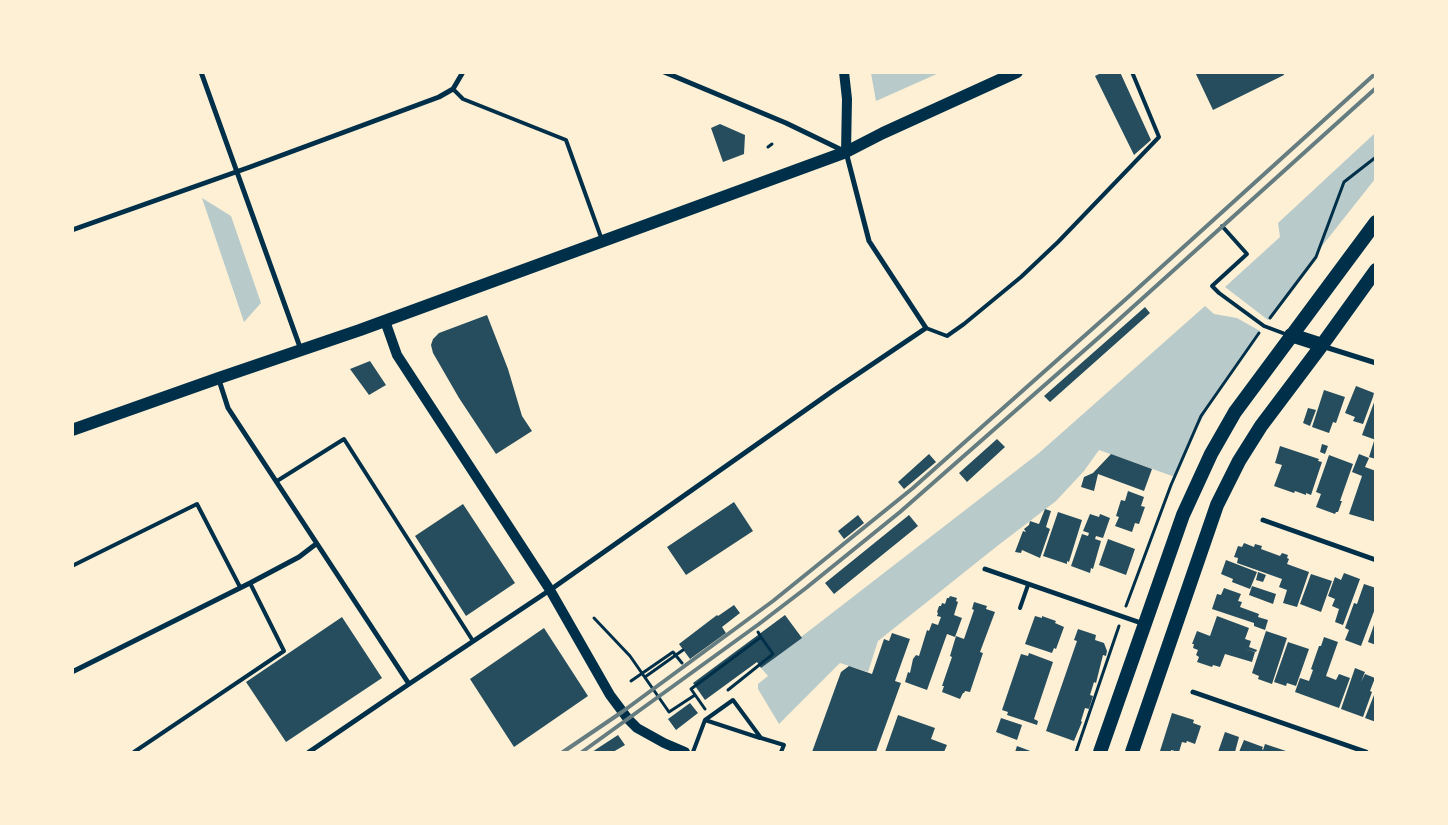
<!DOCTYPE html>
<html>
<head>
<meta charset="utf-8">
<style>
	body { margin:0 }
	#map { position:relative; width:1448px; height:825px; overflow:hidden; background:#fdf0d5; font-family:Georgia,serif }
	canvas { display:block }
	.frame { position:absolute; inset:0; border:74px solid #fdf0d5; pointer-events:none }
</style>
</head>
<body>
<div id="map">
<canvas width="1448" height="825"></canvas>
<div class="frame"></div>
</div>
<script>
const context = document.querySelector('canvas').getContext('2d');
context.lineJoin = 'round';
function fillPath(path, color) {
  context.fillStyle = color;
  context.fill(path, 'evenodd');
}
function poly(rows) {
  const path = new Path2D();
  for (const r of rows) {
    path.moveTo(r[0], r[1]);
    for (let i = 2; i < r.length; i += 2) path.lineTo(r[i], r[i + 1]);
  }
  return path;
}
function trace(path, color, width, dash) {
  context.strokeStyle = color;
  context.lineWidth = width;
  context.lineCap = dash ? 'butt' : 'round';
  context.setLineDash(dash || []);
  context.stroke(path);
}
fillPath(poly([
	[871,73,871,72,939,73,876,101],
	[1375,133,1375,179,1318,251,1306,271,1268,320,1225,287,1280,237,1278,223],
	[202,198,231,216,261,303,244,322],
	[1205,306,1214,314,1237,318,1260,331,1210,405,1189,441,1175,477,1099,450,1084,471,1056,501,996,547,878,641,868,672,840,663,779,724,758,689,758,684,768,676,761,668,1039,453]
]), '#b9caca');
fillPath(poly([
	[1103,72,1120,72,1151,140,1134,155,1095,76],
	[1195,72,1283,72,1284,75,1213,110],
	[720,124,745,135,744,154,723,162,711,128],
	[1145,307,1150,313,1050,402,1044,396],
	[487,315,508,369,522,416,532,431,496,454,459,398,433,353,431,345,433,339,439,333],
	[370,361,386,385,369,395,350,369],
	[1356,386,1374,393,1373,397,1363,424,1353,421,1355,417,1345,413],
	[1324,390,1345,397,1336,423,1333,422,1329,433,1312,427],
	[1376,397,1376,440,1362,435],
	[1308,408,1316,410,1310,426,1303,423],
	[997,439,1005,447,967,482,959,473],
	[1374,441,1376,442,1376,459,1369,457],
	[1322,444,1328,446,1325,454,1320,452],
	[1280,446,1319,459,1318,461,1322,462,1311,495,1306,493,1306,495,1295,491,1294,493,1274,486,1282,465,1275,463],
	[929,454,936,462,904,489,898,482],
	[1111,454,1152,469,1144,491,1098,474,1094,491,1081,487,1084,477,1093,473],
	[1359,454,1369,458,1365,467,1376,471,1376,522,1349,514,1362,476,1352,472],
	[1329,455,1353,464,1340,501,1342,501,1338,512,1336,512,1335,514,1316,507,1321,494,1316,492],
	[1128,491,1144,497,1141,506,1145,507,1139,524,1135,523,1132,532,1115,526,1119,517,1116,516,1121,500,1125,501],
	[734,502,753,531,686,575,667,547],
	[463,504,515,583,466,616,415,536],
	[1045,509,1051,511,1046,527,1050,529,1040,558,1022,550,1021,553,1015,552,1023,531,1026,532,1024,529,1029,525,1030,521,1039,524],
	[1058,512,1082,520,1069,562,1067,561,1067,564,1043,556],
	[1090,514,1099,517,1100,514,1110,518,1103,538,1096,536,1095,539,1101,541,1093,569,1091,568,1090,573,1071,566,1082,534,1088,536,1089,533,1083,531],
	[858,515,864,523,844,539,838,531],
	[909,515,918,526,834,594,825,583],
	[1108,539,1135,549,1126,575,1099,565],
	[1244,543,1254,547,1255,544,1262,546,1261,549,1280,556,1282,553,1288,555,1287,558,1289,559,1287,564,1309,572,1297,607,1283,603,1287,590,1279,587,1282,579,1237,563,1238,558,1234,557,1238,546,1242,547],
	[1226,560,1257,572,1250,589,1232,582,1233,579,1221,574],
	[1258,572,1266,575,1263,582,1256,580],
	[1344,573,1360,579,1343,625,1335,622,1339,609,1332,606,1335,599,1328,596,1335,577,1341,580],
	[1311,574,1332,581,1321,612,1300,604],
	[1364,584,1376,588,1376,606,1361,646,1345,640,1349,630,1345,628,1354,603,1357,604],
	[1252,586,1276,594,1273,604,1249,595],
	[1224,588,1241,594,1238,601,1242,602,1240,607,1259,614,1258,617,1268,620,1265,630,1254,626,1254,623,1212,609,1217,594,1221,595],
	[950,596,957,598,956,601,958,602,954,615,962,618,955,637,947,634,927,690,905,682,908,672,910,673,913,659,916,655,919,656,927,630,929,631,932,623,938,625,941,617,937,616,938,613,937,612,939,606,941,606,942,603,945,604,947,598,949,598],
	[974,602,987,606,986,609,995,612,980,652,983,653,970,692,965,691,964,693,963,693,960,699,942,692,944,686,942,686,952,657,950,656,956,636,964,639,974,610,972,609],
	[734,605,740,613,722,627,726,633,690,659,679,644,717,615,718,616],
	[785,615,802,638,761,668,757,662,705,700,693,683],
	[1035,616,1042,618,1042,616,1056,621,1055,623,1064,627,1056,649,1054,648,1052,653,1025,644],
	[1217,616,1249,628,1245,639,1251,641,1249,647,1257,650,1256,652,1245,649,1255,652,1252,662,1225,654,1220,667,1213,665,1212,667,1197,662,1199,657,1196,655,1198,650,1193,648,1194,644,1192,644,1197,631,1210,636],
	[342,617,382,678,286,742,246,682],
	[1375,622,1376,622,1376,645,1368,642],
	[544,628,588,696,514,747,470,679],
	[1078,629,1096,635,1095,640,1104,643,1107,651,1106,656,1103,655,1096,683,1094,682,1090,695,1093,696,1089,709,1085,708,1081,721,1082,722,1074,741,1046,731,1077,641,1074,640],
	[1266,631,1287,638,1272,684,1258,679,1259,676,1252,673],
	[892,633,910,639,895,681,901,683,876,752,812,752,841,672,849,666,872,674,884,639,889,641],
	[1324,637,1338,642,1326,676,1336,680,1339,674,1350,678,1339,708,1295,692,1300,678,1309,681,1313,670,1311,669,1319,646,1321,646],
	[1288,642,1309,649,1296,686,1287,683,1286,686,1274,682],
	[1029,653,1053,662,1034,719,1038,721,1037,725,1007,715,1008,712,1002,710,1021,654,1028,656],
	[1355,668,1365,672,1361,682,1365,674,1375,678,1370,691,1372,692,1363,717,1341,709],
	[1374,695,1376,695,1376,722,1365,718],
	[690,703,698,713,676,730,668,719],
	[1172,713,1194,720,1193,723,1201,726,1195,744,1187,741,1186,743,1182,742,1179,752,1171,750,1171,752,1164,752,1160,751],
	[898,715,935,728,931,739,947,745,944,752,885,752],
	[1001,718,1022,725,1017,740,996,732],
	[1225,732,1239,737,1235,752,1218,752],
	[618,735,625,745,613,752,592,752],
	[1244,740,1263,747,1262,749,1263,750,1265,744,1286,751,1285,752,1239,752],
	[1017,746,1033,752,1015,752]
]), '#264d5e');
trace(poly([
	[768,147,772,144],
	[1270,318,1316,257,1344,182,1376,157],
	[1126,606,1171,485,1201,416,1259,333],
	[594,618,630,656,669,712,695,695],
	[758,632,761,637],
	[645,677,683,650],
	[631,681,673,652,682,663],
	[705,709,691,689,761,637,773,654,728,690],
	[1076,752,1119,626]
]), '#003049', 3);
trace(poly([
	[453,89,463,99,566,140,602,240],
	[1222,226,1247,254,1212,286,1219,293,1264,326,1288,335],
	[926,328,947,336,964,324,1021,277,1058,242,1159,137,1132,72],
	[277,481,344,439,473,641],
	[72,566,197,504,240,587],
	[1020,608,1028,585],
	[705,720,760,738],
	[134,752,284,651,250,583],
	[693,752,705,720,733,700,761,738,784,745,781,752]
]), '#003049', 4);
trace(poly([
	[201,72,301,350],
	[72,230,250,167,439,97,453,89,463,72],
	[1322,346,1376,363],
	[219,380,228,408,409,684],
	[1263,520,1376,560],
	[985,569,1144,624],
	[72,672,250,583,299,557,316,544],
	[1193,692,1366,752],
	[309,752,409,684,550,590,834,390,926,328,869,241,846,152,786,123,664,72]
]), '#003049', 5);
trace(poly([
	[844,72,847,99,846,152],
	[385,321,397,355,550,590,610,695,628,719,637,728,664,743,685,752]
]), '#003049', 10);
trace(poly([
	[72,430,219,378,360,330,846,152,883,133,1017,72]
]), '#003049', 12);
trace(poly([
	[1291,335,1322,345],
	[1100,752,1183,515,1211,454,1235,412,1376,222],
	[1132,752,1217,505,1239,461,1261,426,1322,345,1376,270]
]), '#003049', 14);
trace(poly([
	[563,752,622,712,773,601,913,488,1126,299,1376,73],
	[582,752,759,624,806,588,900,512,1104,333,1376,88]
]), '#657d81', 4);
</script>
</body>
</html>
